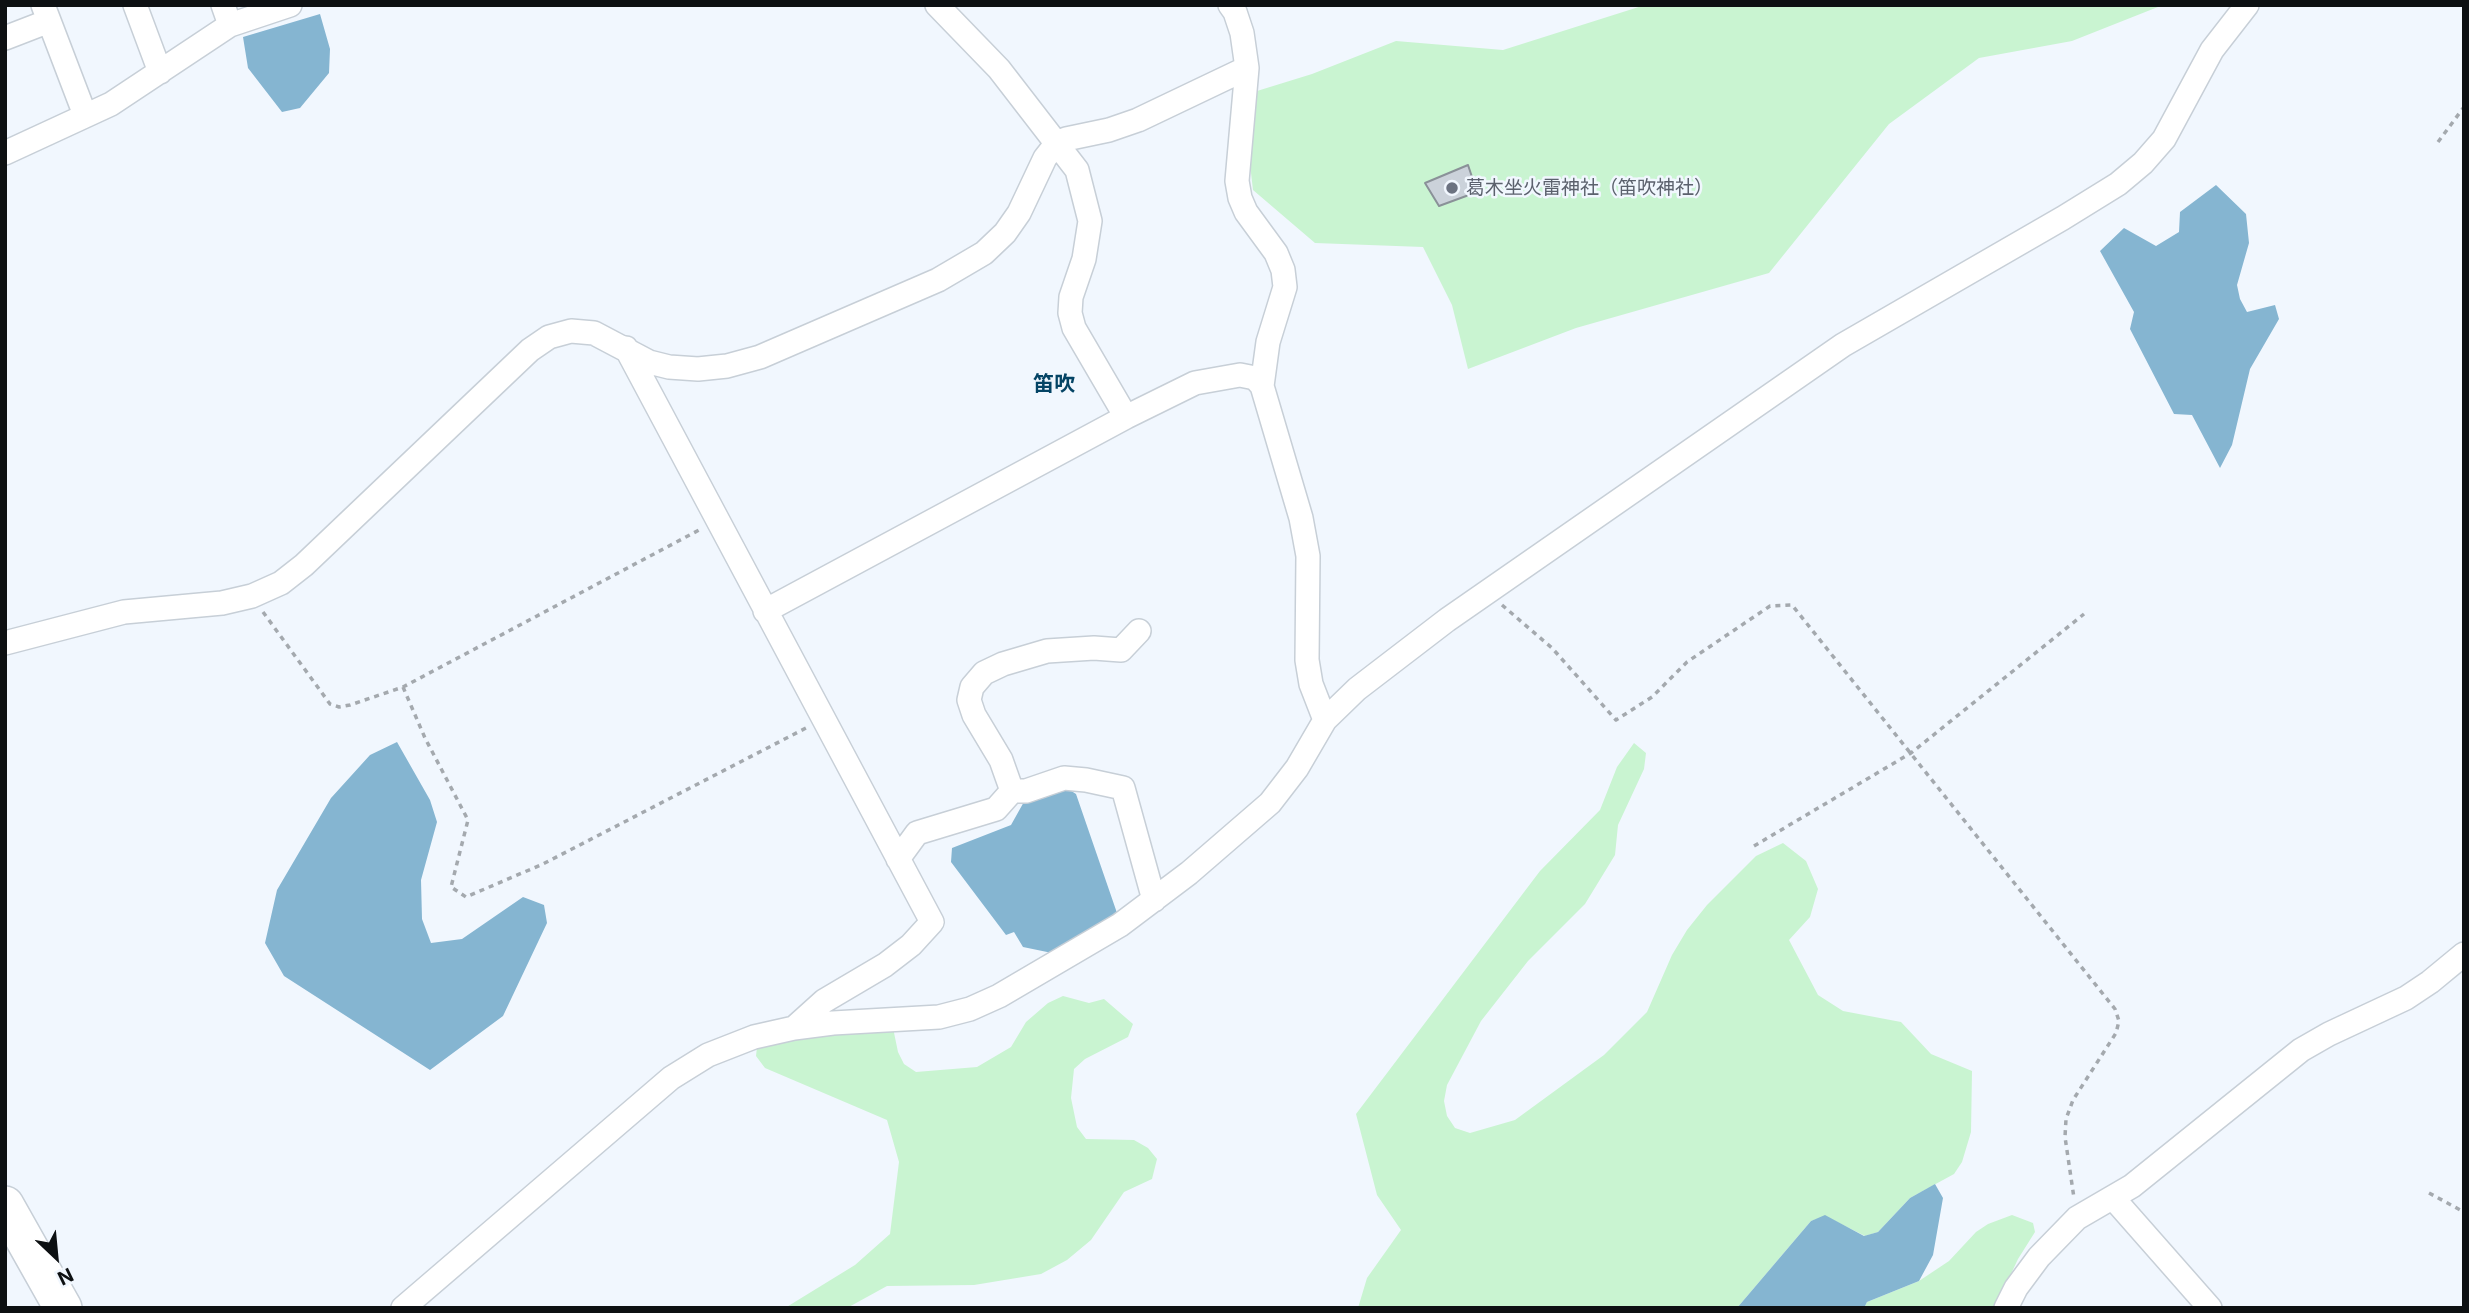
<!DOCTYPE html>
<html>
<head>
<meta charset="utf-8">
<style>
	body { margin:0 }
	#map { position:relative; width:2469px; height:1313px; overflow:hidden; background:#f1f7fe; font-family:Inter,sans-serif }
	canvas { display:block }
	.frame { position:absolute; inset:0; border:7px solid #0d1012; pointer-events:none }
	.north { position:absolute; left:21px; top:1222px; width:70px; height:70px; -webkit-text-stroke:5px #f1f7fe; paint-order:stroke; rotate:154deg; font-size:19px; font-weight:700; line-height:28px; text-align:center; color:#0d1012 }
	.north::after { content:''; display:block; margin:auto; width:24px; height:32px; background:#0d1012; clip-path:polygon(50% 0,100% 100%,50% 72%,0 100%) }
</style>
</head>
<body>
<div id="map">
<canvas width="2469" height="1313"></canvas>
<div class="frame"></div>
<div class="north">N</div>
</div>
<script>
const context = document.querySelector('canvas').getContext('2d');
context.lineJoin = 'round';
function fillPath(path, color) {
  context.fillStyle = color;
  context.fill(path, 'evenodd');
}
function poly(rows) {
  const path = new Path2D();
  for (const r of rows) {
    path.moveTo(r[0], r[1]);
    for (let i = 2; i < r.length; i += 2) path.lineTo(r[i], r[i + 1]);
  }
  return path;
}
function trace(path, color, width, dash) {
  context.strokeStyle = color;
  context.lineWidth = width;
  context.lineCap = dash ? 'butt' : 'round';
  context.setLineDash(dash || []);
  context.stroke(path);
}
function drawText(font, color, halo, rows, align = 'center') {
  context.font = font + ' Inter,"Noto Sans JP",sans-serif';
  context.lineWidth = 5;
  context.setLineDash([]);
  context.textBaseline = 'middle';
  context.strokeStyle = halo;
  context.fillStyle = color;
  for (const [text, x, y, turn = 0] of rows) {
    context.save();
    context.translate(x, y);
    context.rotate((+turn || 0) * Math.PI / 180);
    context.textAlign = isNaN(turn) ? turn : align;
    if (halo) context.strokeText(text, 0, 0);
    context.fillText(text, 0, 0);
    context.restore();
  }
}
fillPath(poly([
	[1645,5,2163,5,2072,41,1979,58,1889,124,1769,273,1576,328,1468,369,1452,305,1423,247,1315,243,1253,190,1244,113,1257,91,1312,74,1396,41,1503,50],
	[1634,743,1646,753,1644,769,1618,825,1615,855,1585,904,1528,961,1481,1021,1447,1085,1444,1101,1447,1116,1455,1128,1470,1133,1515,1120,1604,1055,1647,1012,1672,955,1687,930,1707,905,1756,856,1783,843,1806,861,1818,889,1810,917,1789,940,1818,995,1843,1011,1901,1022,1931,1054,1972,1071,1971,1132,1962,1162,1954,1174,1910,1198,1878,1232,1865,1236,1825,1216,1811,1221,1737,1308,1358,1308,1367,1278,1401,1230,1377,1195,1356,1114,1540,871,1600,810,1617,767],
	[1063,996,1089,1003,1104,999,1133,1024,1128,1037,1085,1059,1074,1069,1071,1098,1077,1127,1086,1139,1134,1140,1148,1148,1157,1159,1152,1179,1124,1192,1091,1240,1067,1260,1041,1274,974,1285,887,1286,847,1308,785,1308,855,1265,890,1234,899,1162,887,1120,765,1068,756,1056,757,1047,892,1023,898,1052,904,1064,916,1072,977,1067,1011,1047,1026,1022,1048,1003],
	[2012,1215,2033,1223,2035,1232,2018,1259,1995,1308,1864,1308,1867,1302,1919,1281,1949,1261,1976,1232,1988,1224]
]), '#c9f4d1');
fillPath(poly([
	[320,14,330,49,329,73,300,108,282,112,248,68,243,37],
	[2216,185,2246,214,2249,243,2237,285,2240,299,2247,312,2275,305,2279,319,2250,369,2232,445,2220,468,2192,415,2174,414,2130,329,2134,312,2100,251,2124,228,2156,246,2179,232,2180,212],
	[397,742,430,800,437,822,421,880,422,919,431,943,462,939,523,897,544,905,547,923,503,1016,430,1070,284,976,265,943,277,890,331,798,370,755],
	[1065,787,1076,794,1117,913,1072,945,1052,953,1023,947,1014,932,1006,935,951,862,952,848,1011,825,1025,800],
	[1935,1184,1943,1198,1933,1255,1919,1281,1867,1302,1864,1308,1737,1308,1811,1221,1825,1215,1864,1236,1878,1232,1910,1198]
]), '#85b5d1');
const building = poly([
	[1468,165,1477,192,1439,206,1425,183,1468,165]
]);
fillPath(building, '#cbd2da');
trace(building, '#8a9198', 2);
const minor = poly([
	[43,5,85,115],
	[135,5,160,72],
	[223,5,230,25],
	[937,5,999,69,1077,170,1090,221,1084,259,1071,297,1070,313,1074,328,1126,417],
	[1230,5,1235,12,1242,33,1247,68,1237,181,1240,198,1246,212,1276,253,1283,270,1285,287,1268,342,1262,386,1301,518,1308,556,1307,660,1311,684,1325,720],
	[5,38,49,21],
	[5,153,111,104,230,25,290,5],
	[626,348,932,922,911,945,885,965,824,1001,794,1028],
	[765,611,1126,417,1195,383,1240,375,1255,378,1262,386],
	[5,643,124,612,222,603,252,596,281,583,304,565,530,350,549,337,571,331,594,333,649,362,669,367,698,369,727,366,760,357,938,280,984,253,1005,233,1019,213,1045,158,1056,144,1066,139,1109,130,1138,120,1247,68],
	[1012,791,1026,791,1064,778,1086,780,1123,788,1154,900],
	[898,859,917,833,996,809,1012,791,1001,760,974,715,969,700,972,687,984,673,1003,664,1047,651,1094,648,1121,650,1139,631],
	[2114,1199,2210,1308],
	[403,1308,671,1078,708,1055,754,1037,794,1028,833,1023,939,1017,970,1009,999,996,1120,925,1189,873,1270,803,1297,768,1325,720,1357,689,1447,620,1843,345,2063,218,2118,184,2143,163,2164,139,2212,50,2247,5],
	[2006,1308,2016,1288,2039,1257,2077,1218,2132,1186,2301,1050,2329,1034,2406,998,2430,982,2464,954]
]);
const primary = poly([
	[5,1205,63,1308]
]);
trace(minor, '#c7cfd7', 26);
trace(primary, '#c7cfd7', 40);
trace(poly([
	[2438,142,2464,107],
	[1502,605,1552,648,1616,720,1652,697,1687,662,1770,606,1792,605,2115,1009,2119,1021,2116,1033,2073,1100,2066,1119,2065,1137,2074,1198],
	[263,612,330,704,339,707,350,705,403,687,701,529],
	[403,687,425,738,468,820,451,887,466,897,543,864,806,728],
	[1754,846,1911,753,2084,614],
	[2429,1193,2464,1212]
]), '#a4a9ae', 3.5, [5, 5]);
trace(minor, '#fff', 23);
trace(primary, '#fff', 37);
for (const [x, y, r, color] of [
	[1452,188,7,"#6b7280"]
]) {
  const dot = new Path2D();
  dot.arc(x, y, r, 0, 2 * Math.PI);
  context.fillStyle = color;
  context.fill(dot);
  trace(dot, '#f1f7fe', 2.5);
}
drawText('19px', '#5b616d', '#f1f7fe', [
	["葛木坐火雷神社（笛吹神社）",1466,188]
], 'left');
drawText('bold 21px', '#044465', '#f1f7fe', [
	["笛吹",1054,385]
]);
</script>
</body>
</html>
